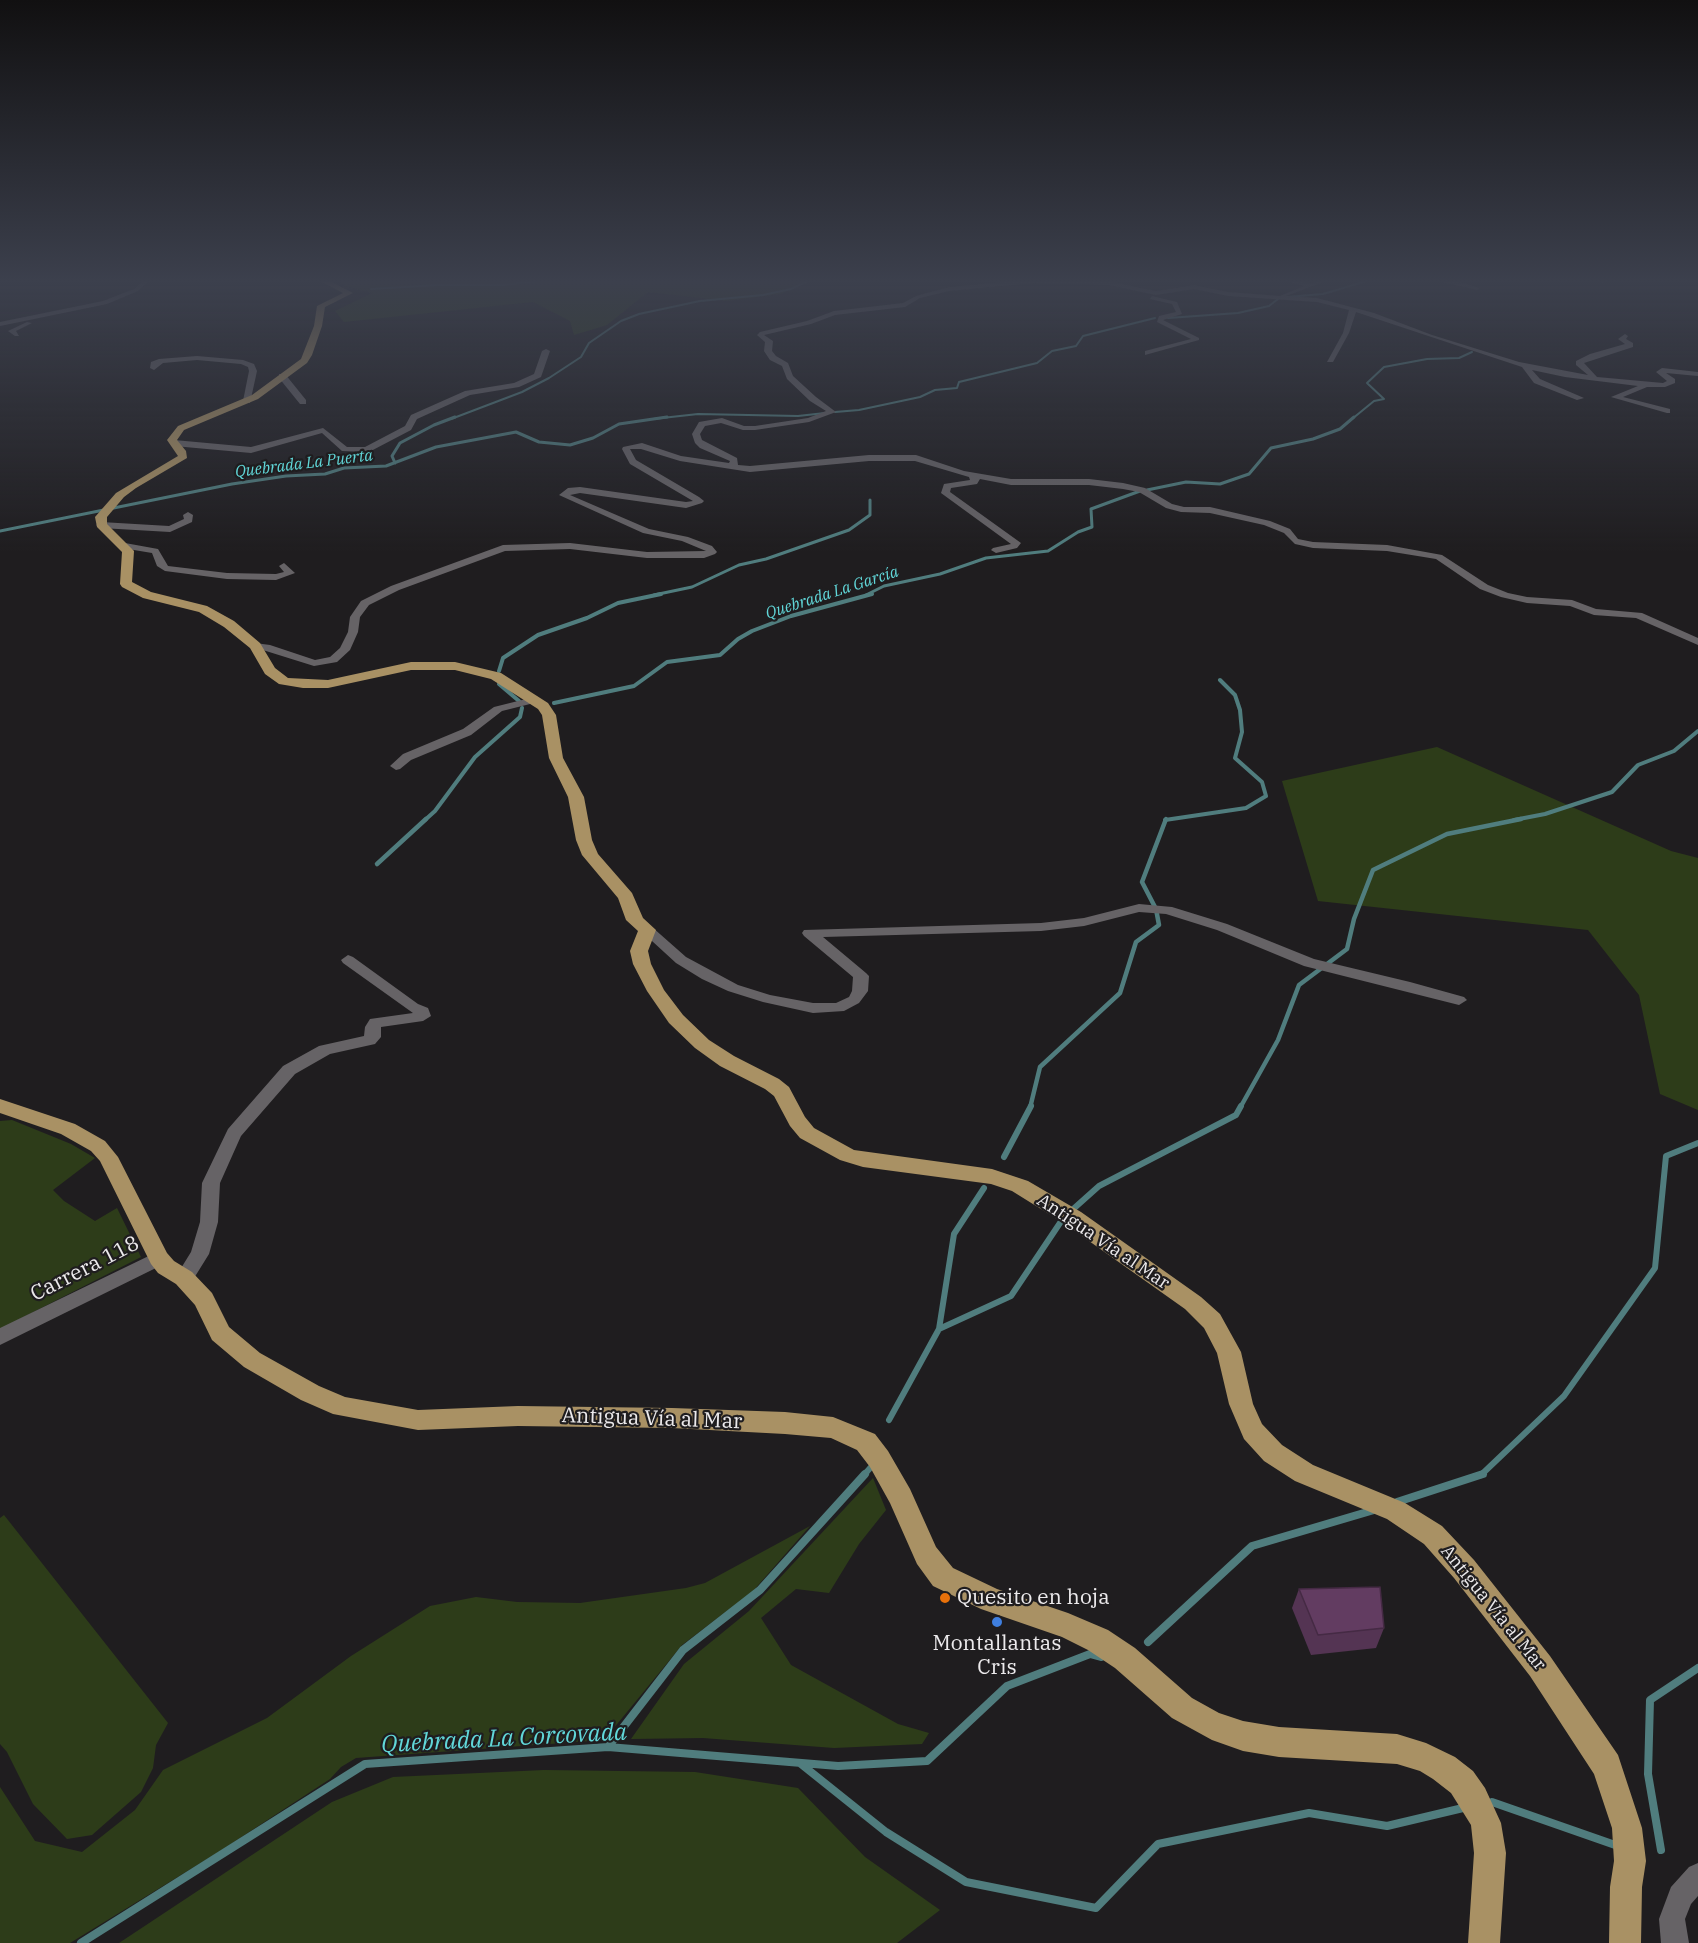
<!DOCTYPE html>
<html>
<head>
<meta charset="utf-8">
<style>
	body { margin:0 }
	canvas { display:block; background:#1f1d1f }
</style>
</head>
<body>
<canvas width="1698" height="1943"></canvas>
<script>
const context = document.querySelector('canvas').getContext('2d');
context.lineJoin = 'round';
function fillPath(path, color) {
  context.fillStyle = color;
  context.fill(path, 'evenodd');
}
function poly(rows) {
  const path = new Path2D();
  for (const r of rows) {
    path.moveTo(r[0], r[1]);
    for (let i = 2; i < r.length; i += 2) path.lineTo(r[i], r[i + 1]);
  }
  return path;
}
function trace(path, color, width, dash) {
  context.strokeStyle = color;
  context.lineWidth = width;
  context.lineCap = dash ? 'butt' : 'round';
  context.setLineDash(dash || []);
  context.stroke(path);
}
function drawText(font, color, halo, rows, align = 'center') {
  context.font = font + ' "IBM Plex Serif",serif';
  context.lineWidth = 4.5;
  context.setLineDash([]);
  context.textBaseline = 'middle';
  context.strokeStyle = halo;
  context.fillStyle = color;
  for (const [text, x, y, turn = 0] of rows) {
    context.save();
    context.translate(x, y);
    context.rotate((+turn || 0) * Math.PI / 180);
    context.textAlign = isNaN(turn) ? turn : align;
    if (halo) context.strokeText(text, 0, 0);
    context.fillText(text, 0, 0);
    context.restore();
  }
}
fillPath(poly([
	[339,280,808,280,781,294,727,301,648,292,607,325,574,335,570,321,533,302,344,322,335,311,372,293,344,286],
	[1437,747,1671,851,1698,858,1698,1110,1660,1094,1639,995,1588,930,1318,901,1282,781],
	[12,1120,71,1144,95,1158,53,1190,64,1201,95,1221,117,1208,141,1257,0,1329,0,1121],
	[873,1478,886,1510,859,1544,829,1593,796,1589,761,1618,791,1665,898,1724,929,1733,922,1744,834,1748,703,1738,631,1739,684,1664,749,1611],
	[4,1515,168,1723,156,1745,153,1768,141,1792,92,1835,67,1839,33,1804,7,1752,0,1744,0,1518],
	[810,1526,753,1591,682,1645,604,1740,356,1758,341,1767,330,1779,220,1851,70,1943,0,1943,0,1787,35,1841,82,1852,135,1810,163,1770,267,1718,351,1656,430,1606,476,1597,517,1602,580,1603,686,1588,705,1583],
	[544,1770,695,1772,798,1788,865,1857,940,1910,897,1943,119,1943,332,1802,393,1777]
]), '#2d3c19');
trace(poly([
	[371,289,438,285,503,285,545,280],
	[1287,297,1323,294,1370,280],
	[1168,318,1238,313,1269,306,1278,299],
	[835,412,859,410,920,397,935,390,957,388,959,382,1037,363,1052,351,1076,346,1083,336,1155,318],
	[451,419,522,392,549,378,581,357,589,343,621,321,639,314,700,301,763,295,791,289,810,280],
	[653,419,698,414,798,416,825,413],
	[1352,419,1374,401,1384,399,1367,383,1384,367,1427,359,1459,358,1472,352]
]), '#507d7e', 2);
trace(poly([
	[395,463,392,456,400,443,434,425,455,417],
	[1147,490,1186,482,1220,484,1249,474,1271,448,1313,439,1340,429,1354,417],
	[0,531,232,484,286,476,325,474,344,468,386,466,436,447,516,432,539,442,570,445,593,438,619,424,667,417],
	[654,595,692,587,739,565,766,559,849,530,870,515,870,500],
	[866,595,884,586,940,574,986,558,1048,551,1078,532,1092,527,1091,509,1140,491]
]), '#507d7e', 3);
trace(poly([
	[499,671,503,658,538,635,587,618,618,603,661,594],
	[499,684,519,701],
	[554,703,634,686,667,662,720,655,738,639,752,631,791,616,872,594],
	[425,820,435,811,475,757,520,717,522,708],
	[1165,820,1246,808,1266,796,1262,782,1235,758,1242,732,1240,710,1235,695,1220,680],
	[1514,820,1545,814,1612,792,1638,765,1674,751,1698,731]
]), '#507d7e', 4);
trace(poly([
	[377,864,426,819],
	[1030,1108,1040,1067,1120,993,1136,942,1159,925,1156,909,1142,882,1166,819],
	[1240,1108,1278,1040,1299,985,1347,949,1354,919,1373,870,1447,834,1521,819]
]), '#507d7e', 4.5);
trace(poly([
	[1004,1157,1031,1106],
	[1071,1211,1099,1186,1236,1115,1241,1106],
	[939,1329,954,1234,984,1188],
	[889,1420,939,1329,1011,1296,1064,1217],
	[864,1475,871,1467],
	[1481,1475,1564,1396,1655,1268,1666,1156,1698,1143]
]), '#507d7e', 6);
trace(poly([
	[1397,1502,1483,1474],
	[1148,1642,1252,1546,1374,1510],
	[608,1747,683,1650,760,1590,865,1474],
	[801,1764,886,1832,966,1882,1096,1908,1158,1844,1309,1813,1387,1826,1463,1808],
	[1492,1802,1618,1846],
	[1661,1850,1648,1774,1650,1700,1698,1668],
	[81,1943,365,1764,608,1747,838,1766,927,1761,1007,1686,1090,1654,1101,1657]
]), '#507d7e', 8);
fillPath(poly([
	[144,280,150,280,138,291,107,304,0,326,0,322,103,301,134,289,144,280],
	[1027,280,1108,281,1156,291,1194,285,1228,292,1280,296,1304,286,1283,280,1311,283,1329,280,1286,296,1317,298,1374,313,1432,335,1519,362,1588,375,1576,365,1576,361,1590,354,1625,344,1618,339,1625,334,1628,336,1626,339,1633,343,1633,347,1584,363,1597,377,1663,383,1667,381,1656,372,1662,368,1698,372,1698,376,1666,373,1675,379,1675,383,1665,387,1647,387,1623,397,1670,409,1670,413,1667,413,1611,397,1638,386,1565,377,1532,370,1540,379,1584,398,1577,400,1534,383,1522,367,1356,312,1349,333,1333,362,1327,362,1343,333,1349,310,1317,302,1228,296,1194,289,1156,295,1108,285,1034,283,949,291,920,298,905,307,835,315,811,324,764,335,773,341,772,351,776,356,788,363,793,376,816,397,836,412,809,422,755,430,743,430,721,423,705,426,700,434,702,440,737,458,738,465,750,466,869,455,916,455,964,471,1011,479,1089,479,1123,483,1145,488,1172,504,1184,507,1210,507,1270,521,1290,529,1298,539,1313,542,1387,545,1442,555,1488,585,1508,593,1527,597,1572,600,1596,609,1642,613,1698,638,1698,645,1636,618,1594,615,1570,606,1527,603,1501,597,1480,589,1436,559,1387,551,1313,548,1295,544,1284,533,1264,525,1210,513,1181,512,1166,508,1139,492,1123,489,1089,485,1011,485,980,479,977,484,951,488,950,492,1021,543,1017,548,996,553,991,550,993,548,1011,544,941,493,944,484,970,480,969,477,915,461,869,461,750,472,680,461,641,449,630,449,636,460,699,497,704,501,702,503,686,508,580,493,570,495,649,529,688,537,712,546,717,552,715,554,704,558,647,558,570,549,505,551,399,590,369,605,360,617,358,632,350,650,337,662,314,666,250,646,255,643,270,645,315,660,330,657,340,648,348,632,350,617,361,601,391,586,503,545,570,543,647,552,706,551,682,541,643,533,559,495,568,488,580,487,686,502,693,501,630,464,622,449,623,447,642,443,681,456,729,463,730,461,700,448,695,443,692,434,699,422,722,418,744,426,755,426,808,418,826,411,810,401,787,379,782,366,770,360,764,351,765,342,757,335,760,332,807,321,834,311,903,303,916,296,949,287,1027,280],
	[1433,280,1453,280,1480,288,1477,290,1433,280],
	[1600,280,1606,280,1602,283,1600,280],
	[1152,296,1177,302,1182,314,1163,320,1199,338,1199,340,1145,355,1145,351,1191,339,1157,322,1159,316,1176,312,1172,304,1150,299,1152,296],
	[27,322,32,323,16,331,19,336,15,336,8,331,27,322],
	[546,349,550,351,541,377,519,387,470,395,417,419,411,430,369,452,342,451,322,433,251,453,174,446,170,443,174,440,251,447,323,428,347,447,365,447,405,426,411,415,465,391,514,383,534,374,542,351,546,349],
	[197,356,243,360,254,364,257,371,250,403,243,401,249,371,248,367,241,364,197,360,163,363,154,370,150,368,151,362,159,359,197,356],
	[279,374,285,374,306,400,306,404,300,404,279,378,279,374],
	[188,512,193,515,192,522,170,532,101,528,96,525,101,522,169,526,184,519,183,515,188,512],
	[125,543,158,549,168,566,227,573,276,574,284,572,279,566,284,563,295,573,276,580,227,579,165,571,157,566,152,553,122,548,122,544,125,543],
	[534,697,540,700,538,702,502,711,471,735,411,760,400,769,396,770,390,766,403,754,463,729,494,707,534,697],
	[1139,904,1172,907,1227,924,1314,959,1410,982,1464,997,1467,1000,1459,1005,1304,966,1217,930,1166,914,1139,912,1084,926,1041,931,823,937,866,973,869,976,868,991,859,1003,844,1011,813,1013,763,1002,728,991,702,979,676,963,640,930,642,927,652,927,686,957,738,985,770,995,813,1003,836,1003,849,997,852,991,853,977,804,936,802,933,804,930,1041,923,1084,918,1139,904],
	[348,955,353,957,418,1004,428,1008,431,1016,423,1021,381,1027,381,1037,375,1044,330,1054,295,1074,241,1136,220,1183,218,1222,209,1254,191,1283,184,1285,177,1283,175,1278,191,1252,200,1222,202,1183,228,1129,283,1066,319,1046,364,1036,365,1027,370,1019,413,1013,343,963,341,960,348,955],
	[159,1251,166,1253,168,1258,166,1263,0,1345,0,1328,159,1251],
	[1698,1863,1698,1896,1691,1904,1685,1919,1689,1943,1661,1943,1659,1919,1671,1887,1689,1867,1698,1863]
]), '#666366');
fillPath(poly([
	[318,280,328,280,353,293,325,307,322,326,312,355,307,363,258,399,184,430,177,440,186,451,187,458,136,488,124,497,107,517,107,524,134,551,132,582,151,592,207,606,234,621,260,643,275,668,288,678,328,680,411,662,455,662,501,673,548,703,556,715,563,758,584,797,592,840,598,854,632,893,643,918,656,930,648,951,651,964,664,990,683,1015,709,1040,734,1056,779,1079,789,1087,805,1117,814,1128,854,1150,992,1169,1028,1181,1081,1212,1201,1297,1220,1314,1241,1352,1253,1404,1262,1424,1282,1445,1313,1465,1405,1503,1442,1526,1474,1560,1550,1656,1618,1755,1642,1828,1646,1861,1642,1887,1641,1943,1609,1943,1610,1887,1614,1861,1612,1828,1594,1774,1530,1676,1454,1578,1424,1544,1387,1519,1295,1481,1264,1461,1244,1439,1229,1404,1217,1353,1204,1328,1185,1309,1065,1224,1012,1191,991,1184,863,1167,840,1160,800,1138,790,1126,774,1096,765,1089,720,1066,695,1048,669,1023,647,991,633,964,630,951,638,931,626,920,618,898,582,855,576,840,568,797,549,758,542,715,538,709,491,679,455,670,411,670,328,688,303,688,279,684,265,674,250,648,224,627,199,612,143,598,122,587,120,584,122,552,97,527,95,517,116,493,178,456,167,440,178,426,252,395,301,359,314,326,317,306,343,293,318,280],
	[0,1099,75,1124,105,1141,118,1157,167,1253,174,1261,192,1272,212,1293,229,1327,260,1353,319,1386,345,1397,418,1410,518,1406,672,1408,785,1412,833,1417,875,1434,888,1451,910,1489,936,1547,953,1568,997,1589,1068,1613,1108,1630,1135,1648,1192,1698,1219,1713,1243,1721,1279,1727,1397,1734,1426,1743,1455,1757,1473,1771,1485,1788,1501,1823,1506,1853,1500,1943,1468,1943,1474,1853,1471,1825,1451,1793,1433,1779,1420,1771,1397,1764,1279,1757,1243,1751,1212,1740,1172,1718,1115,1668,1088,1650,1062,1637,981,1609,933,1586,917,1564,890,1503,870,1467,857,1450,831,1438,785,1434,672,1428,518,1426,418,1430,333,1414,301,1400,244,1367,212,1340,195,1305,176,1284,158,1273,151,1264,100,1161,91,1151,61,1134,0,1113,0,1099]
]), '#a99164');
fillPath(poly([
	[1299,1589,1384,1628,1376,1648,1311,1655,1292,1608]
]), '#543453');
const building = poly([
	[1380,1587,1384,1628,1318,1635,1299,1589,1380,1587]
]);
fillPath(building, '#623c61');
trace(building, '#452a44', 1.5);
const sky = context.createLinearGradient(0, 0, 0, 552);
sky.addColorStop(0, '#111011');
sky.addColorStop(0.51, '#3c404d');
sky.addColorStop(1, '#3c404d00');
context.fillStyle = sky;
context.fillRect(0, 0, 1698, 552);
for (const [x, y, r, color] of [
	[945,1598,6,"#e8710a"],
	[997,1622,6,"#3f7fe0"]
]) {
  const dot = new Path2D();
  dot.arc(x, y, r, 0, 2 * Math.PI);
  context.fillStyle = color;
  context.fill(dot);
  trace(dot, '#1f1d1f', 2);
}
drawText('italic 16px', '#61d7d9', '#1f1d1f', [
	["Quebrada La Puerta",304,464,-7],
	["Quebrada La García",832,593,-18]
]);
drawText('18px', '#eceaec', '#1f1d1f', [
	["Antigua Vía al Mar",1103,1242,34],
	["Antigua Vía al Mar",1493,1608,51]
]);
drawText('21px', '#eceaec', '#1f1d1f', [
	["Carrera 118",85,1269,-27],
	["Antigua Vía al Mar",652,1419,2]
]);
drawText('21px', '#eceaec', '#1f1d1f', [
	["Quesito en hoja",957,1598],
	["Montallantas",997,1644,"center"],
	["Cris",997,1668,"center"]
], 'left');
drawText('italic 24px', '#61d7d9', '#1f1d1f', [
	["Quebrada La Corcovada",504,1739,-3]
]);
</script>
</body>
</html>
